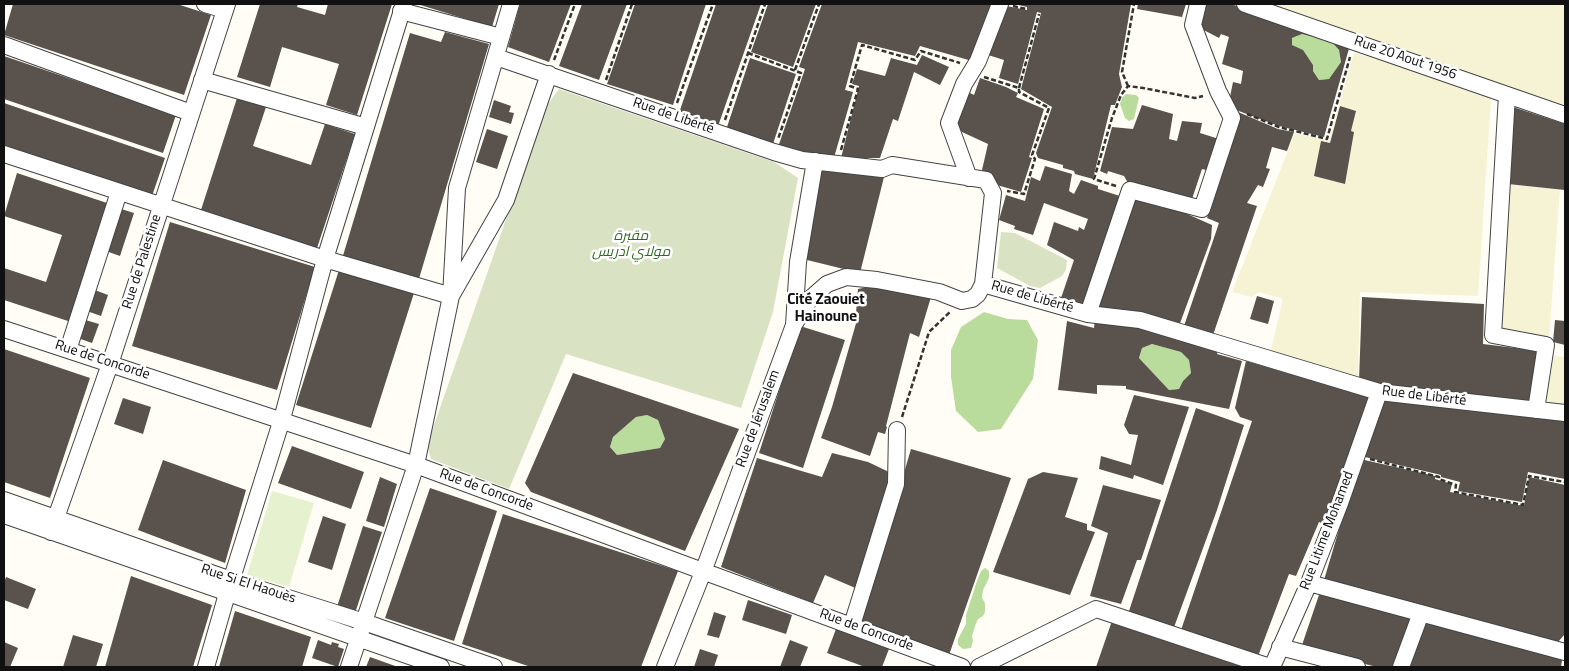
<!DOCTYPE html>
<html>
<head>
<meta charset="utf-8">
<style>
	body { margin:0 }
	#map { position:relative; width:1569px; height:671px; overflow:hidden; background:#fffdf5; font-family:Georgia,serif }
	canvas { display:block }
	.frame { position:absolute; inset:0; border:5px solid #111; pointer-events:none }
</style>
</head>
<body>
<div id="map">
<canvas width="1569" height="671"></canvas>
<div class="frame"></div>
</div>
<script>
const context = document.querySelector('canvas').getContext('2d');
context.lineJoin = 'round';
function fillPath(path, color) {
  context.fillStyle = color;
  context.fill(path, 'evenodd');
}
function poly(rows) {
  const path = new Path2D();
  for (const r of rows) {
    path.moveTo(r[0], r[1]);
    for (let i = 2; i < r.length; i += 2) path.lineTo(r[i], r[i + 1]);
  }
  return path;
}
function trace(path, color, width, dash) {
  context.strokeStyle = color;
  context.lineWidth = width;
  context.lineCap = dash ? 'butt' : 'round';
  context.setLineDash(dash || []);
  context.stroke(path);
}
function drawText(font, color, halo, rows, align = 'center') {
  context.font = font + ' Georgia,Cairo,serif';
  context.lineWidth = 5;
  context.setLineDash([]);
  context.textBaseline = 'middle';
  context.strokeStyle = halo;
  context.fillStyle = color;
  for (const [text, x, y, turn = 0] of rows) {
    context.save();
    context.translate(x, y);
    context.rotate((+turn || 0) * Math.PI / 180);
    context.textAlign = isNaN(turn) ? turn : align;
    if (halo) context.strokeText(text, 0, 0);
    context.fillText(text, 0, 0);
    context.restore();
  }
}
fillPath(poly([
	[1254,4,1565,4,1565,105],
	[1354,53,1421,70,1491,99,1478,296,1360,292,1358,382,1270,354,1283,299,1259,292,1252,297,1232,292,1295,133,1329,141],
	[1340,106,1356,111,1351,131,1354,132,1345,184,1314,176,1321,141,1330,143],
	[1508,184,1560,189,1549,338,1499,329],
	[1550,355,1565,357,1565,405,1542,403]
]), '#f6f3d4');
fillPath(poly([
	[1302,34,1331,41,1339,50,1341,62,1329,79,1319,80,1313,71,1313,65,1303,51,1292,45,1292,38],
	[1126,94,1136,95,1139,98,1134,119,1129,121,1125,118,1120,104,1122,98],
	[984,312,1008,319,1027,320,1038,340,1033,379,1001,429,978,432,956,411,951,377,951,350,961,327],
	[1152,344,1181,352,1189,360,1191,373,1183,381,1179,389,1169,390,1139,358,1142,348],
	[647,415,658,420,665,439,660,448,617,455,610,447,613,437,636,417],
	[985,568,989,571,989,578,983,590,982,598,985,603,985,612,983,616,978,619,975,626,972,636,973,641,971,648,963,649,958,645,958,639,966,624,966,615,977,581,981,571]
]), '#b9dc9c');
fillPath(poly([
	[559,89,774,162,798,178,773,312,741,408,566,354,509,489,431,459,427,445,545,108],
	[1001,232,1015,233,1067,260,1066,270,1062,276,1040,288,1030,286,997,268]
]), '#d9e3c4');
fillPath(poly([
	[272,491,314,503,289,587,247,575]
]), '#e6f2cf');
fillPath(poly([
	[13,4,177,4,211,15,184,95,4,35],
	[260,4,298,4,297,7,325,15,328,4,392,4,357,115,326,105,339,64,282,47,270,87,237,77],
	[417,4,499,4,492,27],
	[520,4,571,4,549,62,508,47],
	[582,4,627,4,599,80,559,66],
	[635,4,706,4,673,105,607,84],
	[716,4,761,4,717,129,678,116],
	[768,4,816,4,793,67,751,52],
	[822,4,996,4,972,61,920,46,915,56,858,42,845,90,853,92,833,161,777,150,805,69,799,67],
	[1014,4,1131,4,1119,74,1122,87,1115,105,1111,105,1093,179,1075,174,1074,171,1063,168,1063,165,1038,158,1036,153,1052,107,1021,89,1041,13,1037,12,1018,84,999,78,1004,60,985,54,1001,5,1027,10,1027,7],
	[1138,4,1186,4,1182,17,1137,9],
	[1203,4,1231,4,1350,45,1324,137,1279,126,1228,107,1233,82,1241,84,1243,71,1222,64,1229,37,1221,34,1219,38,1198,27],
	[1302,34,1331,41,1339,50,1341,62,1329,79,1319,80,1313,71,1313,65,1303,50,1292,45,1292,38],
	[445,32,489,44,418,282,342,259,410,33,441,42],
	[922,55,949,67,940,85,914,72,898,121,893,119,880,158,868,158,866,165,840,162,859,86,852,84,857,69,885,76,891,58,917,65],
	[4,56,176,115,163,153,4,99],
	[750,58,796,74,772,147,726,130],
	[980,78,1006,87,1018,93,1016,97,1044,109,1029,157,1032,158,1021,192,997,185,982,170,988,144,962,132,954,120,964,90,974,95],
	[238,95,267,104,253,146,311,165,325,124,355,134,316,251,200,213],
	[494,100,511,106,509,112,514,113,511,124,489,117],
	[4,103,165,158,152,196,4,146],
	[1142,105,1173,114,1169,139,1177,141,1182,121,1202,123,1200,133,1219,139,1210,171,1202,169,1192,199,1128,183,1124,176,1108,171,1107,174,1100,171,1112,127,1133,129],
	[1340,106,1356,111,1351,131,1354,132,1345,184,1314,176,1321,141,1330,143],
	[1513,107,1565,124,1565,190,1508,184],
	[1238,112,1278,129,1294,132,1287,151,1272,147,1266,168,1270,169,1263,187,1258,185,1247,203,1257,206,1213,335,1184,326,1219,223,1207,218],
	[487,129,508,136,497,169,476,162],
	[820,166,884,177,860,273,803,259],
	[1045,166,1072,174,1069,191,1074,194,1081,180,1098,186,1098,189,1123,197,1085,306,1060,301,1074,260,1047,245,1054,222,1078,231,1079,227,1084,230,1088,219,1044,203,1033,235,1014,229,1015,226,999,220,1006,195,1025,201,1031,177,1040,181],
	[17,173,110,204,71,322,4,300,4,268,46,282,62,235,4,216],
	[1136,197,1160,207,1178,210,1212,225,1211,239,1179,326,1094,310,1129,201],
	[118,208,134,213,120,256,103,250],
	[170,222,315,267,277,390,132,346],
	[339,270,414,293,371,428,296,405],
	[868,287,931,297,919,337,910,333,886,426,887,427,885,434,878,432,870,456,821,438,832,407,859,313,856,313,858,289],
	[92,289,108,295,101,316,84,310],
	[1257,296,1274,301,1268,324,1250,319],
	[1362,297,1484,304,1483,344,1540,351,1532,403,1359,381],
	[1095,318,1219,345,1217,354,1242,361,1229,409,1126,389,1126,386,1097,385,1097,394,1058,390,1067,321,1094,328],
	[1152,344,1181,352,1189,360,1191,373,1183,381,1179,389,1169,390,1139,358,1142,348],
	[82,319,99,324,92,343,75,337],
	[1555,320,1565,321,1565,345,1553,342],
	[800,326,845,340,803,468,759,453],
	[4,349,90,378,50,498,4,482],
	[1246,361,1372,398,1326,525,1319,522,1296,576,1289,574,1257,659,1181,630,1252,421,1240,417,1235,408],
	[573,373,739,429,685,551,531,492,525,483],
	[647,415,658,420,665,439,660,448,617,455,610,447,613,437,636,417],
	[1134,395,1189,407,1163,485,1134,475,1133,479,1099,469,1101,456,1131,465,1138,435,1129,434,1124,425],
	[123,398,151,407,143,434,114,424],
	[1384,399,1565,416,1565,479,1528,472,1522,502,1458,491,1460,482,1441,477,1441,475,1365,457],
	[1196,408,1244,425,1217,510,1173,630,1128,614],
	[292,446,364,472,351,509,278,483],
	[911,449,1011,478,949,655,860,623],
	[832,453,868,462,887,471,894,482,860,590,825,575,813,603,721,567,757,458,822,477],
	[1360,459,1435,476,1435,479,1452,484,1450,492,1524,506,1529,477,1565,485,1565,634,1558,642,1324,580],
	[163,460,246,490,225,563,138,530],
	[1043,472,1078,478,1065,517,1087,524,1087,530,1095,532,1070,595,993,572,1028,479],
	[380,477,397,484,384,527,366,521],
	[1103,485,1161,500,1141,560,1137,560,1121,604,1090,596,1108,533,1091,526],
	[430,488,497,511,454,641,385,618],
	[503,514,678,571,641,667,531,667,462,644],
	[323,516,346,524,332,570,308,562],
	[363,526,382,532,354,616,336,610],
	[131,576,212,605,193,667,105,667],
	[6,577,36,589,28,609,4,600,4,583],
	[1321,589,1413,617,1397,667,1377,667,1301,648],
	[748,600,792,615,786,634,742,620],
	[235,611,311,637,302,667,219,667],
	[714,612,726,616,719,638,707,635],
	[1113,618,1257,667,1096,667],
	[1423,618,1562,660,1561,667,1408,667],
	[836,629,889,649,882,667,865,667,827,653],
	[73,635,103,644,96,667,63,667],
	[318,640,331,645,332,642,339,644,338,647,344,649,338,667,312,658],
	[790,640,808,647,800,667,780,667],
	[4,642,18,648,10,667,4,667],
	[700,649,718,655,714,667,694,667],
	[370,657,398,667,366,667]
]), '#5a524d');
const minor = poly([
	[205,4,225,10],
	[1245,4,1565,115],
	[401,11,501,37],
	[4,45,191,113],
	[496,57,774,152,802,160,882,169,892,165,986,180,993,193,983,284,1088,314,1140,320,1379,392,1565,413],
	[202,80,366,127],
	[1507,95,1493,335,1546,345,1536,410],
	[4,154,325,259,451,296,506,200,549,74],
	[969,178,949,123,964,84,978,61,1000,4],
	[1088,314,1130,190,1202,209,1232,118,1218,91,1193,25,1198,4],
	[795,323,810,299,827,284,846,277,877,280,939,292,962,301,972,299,978,294,983,284],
	[4,329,416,465,962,667],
	[68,350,119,192],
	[4,500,231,580,364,622,494,667],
	[4,515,441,667],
	[51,532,110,364,227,4],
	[1309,583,1565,652],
	[852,625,896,484,897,430],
	[1280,647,1357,667],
	[206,667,227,594,282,419,325,259,404,4],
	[349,667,416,465,451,296,457,188,511,4],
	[665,667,703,572,794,325,798,262,815,161],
	[979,667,1096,609,1270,667],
	[1272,667,1309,583,1340,503,1379,392],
	[1401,667,1421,613]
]);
trace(minor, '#444', 18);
trace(poly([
	[1013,6,1026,9],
	[748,53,801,73,778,139],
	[554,60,575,4],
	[795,70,819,4],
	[984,77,1019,88,1019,92,1049,108,1032,155,1035,159,1024,194,1007,191],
	[606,80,632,4],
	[1128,86,1122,72,1134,4],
	[1019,88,1039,14],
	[677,103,713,4],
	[1247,114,1279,127,1327,139,1350,57],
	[725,120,765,4],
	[841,150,858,89,850,86,862,45,915,60,921,51,960,63],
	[1116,186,1094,179,1112,118,1121,95,1128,86,1143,88,1195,98,1203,96],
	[902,417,929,332,951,311],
	[1370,459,1439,477,1439,479,1456,485,1455,492,1523,505,1529,476,1565,482]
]), '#333', 2.5, [5, 2.5]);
trace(minor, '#fff', 16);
drawText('14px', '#111', '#fff', [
	["Rue 20 Aout 1956",1405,59,19],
	["Rue de Libérté",673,117,19],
	["Rue de Palestine",143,262,-72],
	["Rue de Libérté",1032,298,16],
	["Rue de Concorde",102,361,18],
	["Rue de Libérté",1424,397,7],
	["Rue de Jérusalem",759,419,-70],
	["Rue de Concorde",486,491,20],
	["Rue Litime Mohamed",1328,531,-69],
	["Rue Si El Haouès",248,585,18],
	["Rue de Concorde",866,631,20]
]);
drawText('italic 14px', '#2f6b1f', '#fff', [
	["مقبرة",631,237],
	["مولاي ادريس",631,253]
]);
drawText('bold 15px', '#111', '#fff', [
	["Cité Zaouiet",826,301],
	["Hainoune",826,318]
]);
</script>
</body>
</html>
